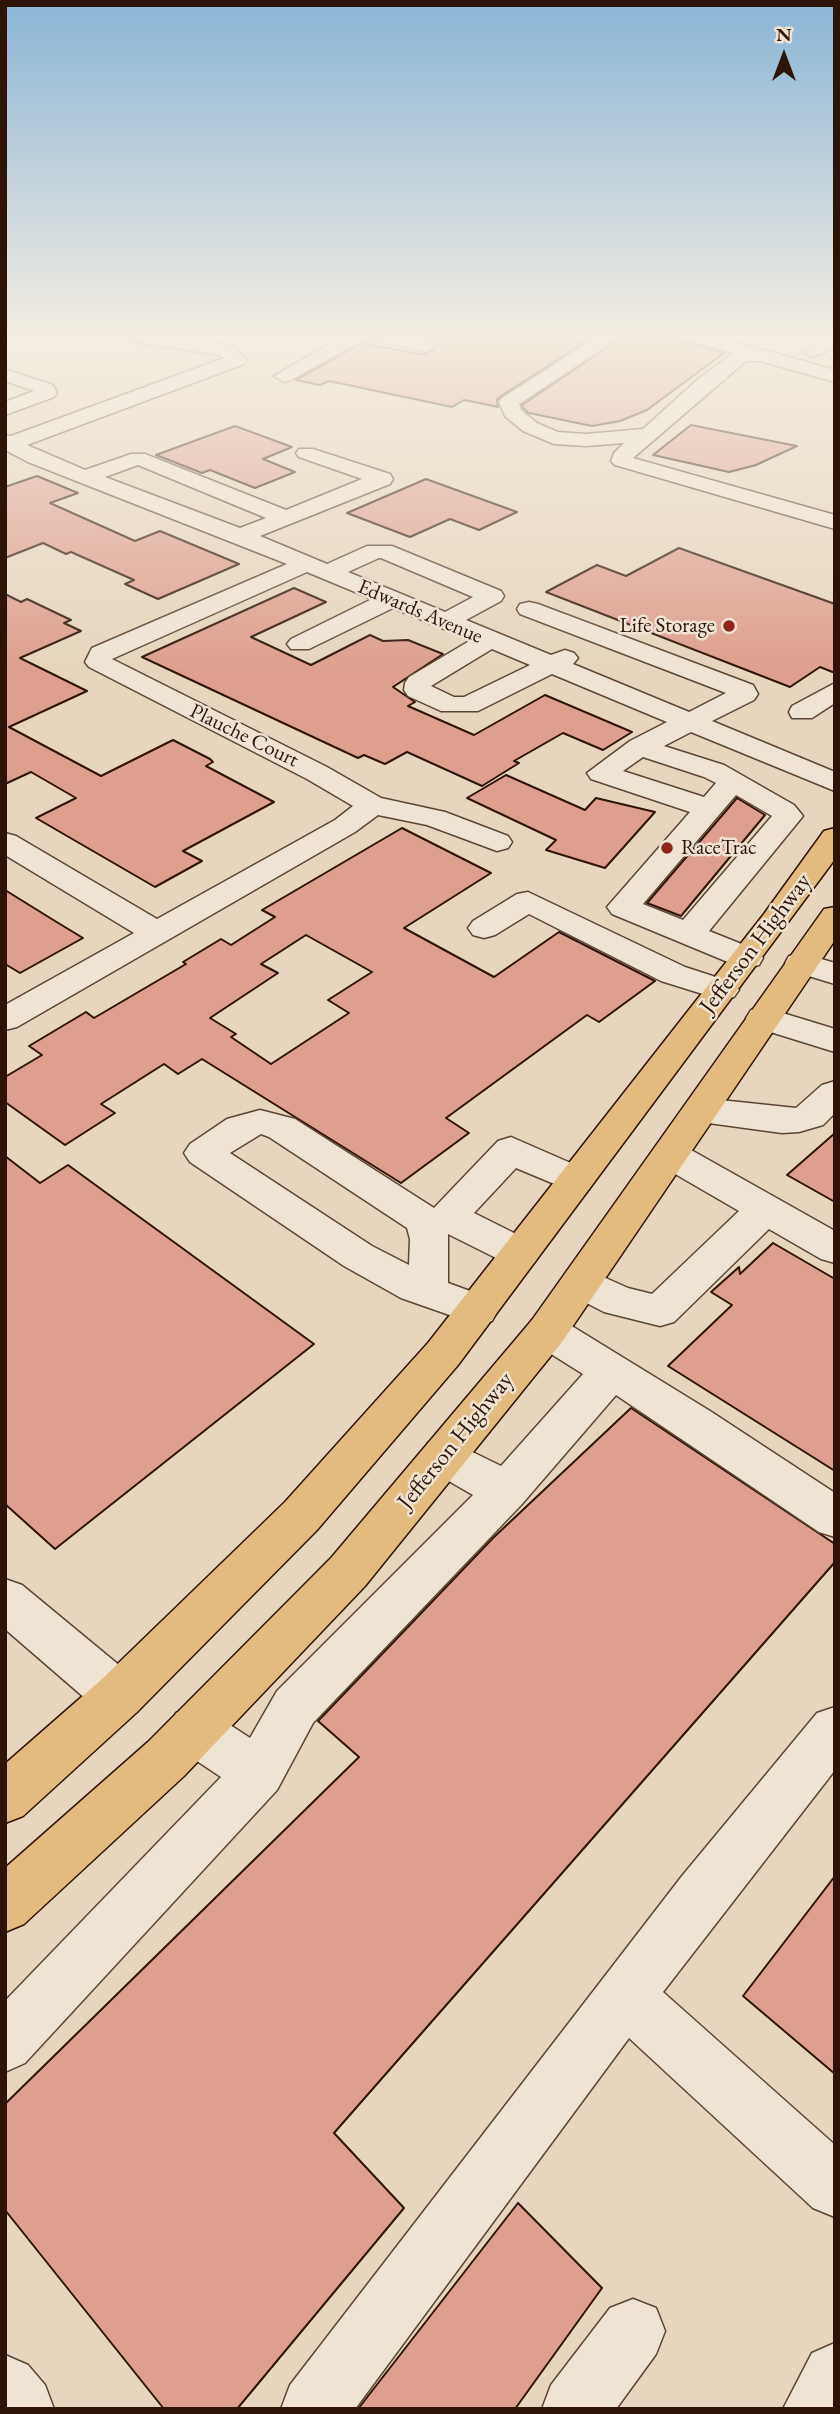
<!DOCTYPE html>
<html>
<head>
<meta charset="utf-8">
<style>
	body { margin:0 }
	#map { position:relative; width:840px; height:2414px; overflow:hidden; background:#e7d6bd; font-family:"EB Garamond",serif }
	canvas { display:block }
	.frame { position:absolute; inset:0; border:7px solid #2e1307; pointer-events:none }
	.north { position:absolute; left:749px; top:21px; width:70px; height:70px; -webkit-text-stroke:5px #efe4d4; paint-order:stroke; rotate:0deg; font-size:19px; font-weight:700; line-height:28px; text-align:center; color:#2e1307 }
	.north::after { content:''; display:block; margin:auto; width:24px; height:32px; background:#2e1307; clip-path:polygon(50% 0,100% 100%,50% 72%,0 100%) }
</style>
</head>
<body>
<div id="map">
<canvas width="840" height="2414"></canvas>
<div class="frame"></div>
<div class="north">N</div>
</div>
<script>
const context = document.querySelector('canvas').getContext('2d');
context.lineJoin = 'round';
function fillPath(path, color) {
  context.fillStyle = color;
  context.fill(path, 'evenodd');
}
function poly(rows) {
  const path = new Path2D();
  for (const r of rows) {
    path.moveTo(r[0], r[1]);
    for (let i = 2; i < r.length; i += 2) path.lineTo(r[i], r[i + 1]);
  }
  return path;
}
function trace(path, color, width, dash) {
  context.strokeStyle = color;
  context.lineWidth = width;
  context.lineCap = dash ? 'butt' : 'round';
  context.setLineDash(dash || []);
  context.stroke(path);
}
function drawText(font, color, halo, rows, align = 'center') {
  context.font = font + ' "EB Garamond",serif';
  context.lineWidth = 5;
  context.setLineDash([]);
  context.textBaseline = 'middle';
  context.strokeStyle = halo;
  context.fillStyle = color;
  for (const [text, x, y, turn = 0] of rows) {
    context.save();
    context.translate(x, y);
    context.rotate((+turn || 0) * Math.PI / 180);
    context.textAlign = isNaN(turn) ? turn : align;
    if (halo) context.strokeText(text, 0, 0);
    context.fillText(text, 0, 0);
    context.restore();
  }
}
const building = poly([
	[417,333,599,333,501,396,497,400,498,407,464,400,452,407,329,381,320,385,296,380,362,343,425,355,436,348,434,339,414,335,417,333],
	[629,333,671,333,676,340,724,353,647,410,620,421,592,426,529,413,523,408,522,405,629,333],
	[691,425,797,446,756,465,729,472,653,455,691,425],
	[235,426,292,447,263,459,295,472,255,488,210,470,202,473,156,455,235,426],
	[37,476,78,493,50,503,135,541,160,531,239,564,158,599,125,584,134,580,71,552,66,554,43,543,5,558,5,487,37,476],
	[426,479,517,512,479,530,450,519,410,537,347,513,426,479],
	[679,548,835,604,835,673,820,667,790,687,546,592,597,565,626,576,679,548],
	[294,588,326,602,251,637,311,665,370,635,383,641,408,640,443,654,393,687,415,702,408,706,474,735,545,695,632,732,603,750,563,733,514,761,519,763,482,786,407,752,385,764,364,755,358,758,142,657,294,588],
	[5,594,21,602,27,599,71,620,64,623,81,631,20,658,87,691,9,727,101,776,173,740,210,759,213,762,206,766,274,802,183,851,202,861,155,887,36,818,76,798,31,772,5,784,5,594],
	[506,775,585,810,596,798,655,812,605,868,546,850,556,840,467,798,506,775],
	[737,798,765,815,681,916,647,903,737,798],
	[402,828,491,873,404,928,494,977,559,932,655,981,599,1022,587,1015,446,1118,469,1133,401,1183,202,1059,178,1074,164,1064,101,1104,115,1113,65,1145,5,1102,5,1077,42,1055,29,1046,86,1012,94,1018,186,964,183,962,221,939,231,945,275,917,262,910,402,828],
	[306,935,372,972,328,1000,349,1013,271,1064,231,1037,236,1034,210,1018,278,973,261,964,306,935],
	[5,890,55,921,83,938,20,973,5,964,5,890],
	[835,1133,835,1202,787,1175,835,1133],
	[5,1156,40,1183,68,1165,314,1344,55,1549,5,1504,5,1156],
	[773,1243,835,1279,835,1471,668,1366,732,1305,711,1292,739,1267,740,1274,773,1243],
	[631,1408,835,1544,835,1562,334,2133,404,2208,237,2409,164,2409,5,2210,5,2104,359,1757,318,1721,493,1538,631,1408],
	[835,1876,835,2074,743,1996,835,1876],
	[518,2203,602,2288,515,2409,358,2409,518,2203]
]);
fillPath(building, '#de9f8e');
trace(building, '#2e1307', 2);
const minor = poly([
	[123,333,146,333,225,344,232,346,246,360,244,364,27,445,85,470,131,454,145,454,286,510,362,479,299,457,296,453,299,449,313,449,390,474,393,479,390,484,260,536,327,564,367,546,392,546,501,591,504,596,501,601,466,620,551,655,565,650,574,653,578,658,573,664,689,712,726,693,520,614,517,609,520,604,529,602,538,604,753,685,758,694,754,700,712,721,835,772,835,791,691,732,664,746,724,765,794,805,803,816,709,931,759,951,763,958,759,965,747,968,735,965,612,914,607,907,690,812,591,779,587,773,630,741,667,722,552,674,478,711,441,711,408,696,404,690,405,683,409,677,471,640,393,608,309,649,291,649,287,644,291,639,372,599,307,572,112,659,327,767,381,798,445,812,508,836,512,842,508,848,497,851,427,825,378,815,355,832,17,1027,5,1030,5,1005,134,933,5,855,5,833,16,836,157,919,335,820,353,806,307,779,89,667,85,662,92,648,287,564,28,462,5,450,5,435,11,436,224,358,219,355,135,342,123,333],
	[138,465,266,518,240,528,105,477,138,465],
	[379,558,381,558,473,597,445,612,348,572,379,558],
	[492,649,530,665,464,697,454,697,431,686,492,649],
	[643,757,704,777,716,783,704,797,623,771,643,757],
	[736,795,772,816,683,920,643,904,736,795],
	[348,333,393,333,433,342,435,346,426,352,366,338,291,380,284,382,274,376,348,333],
	[604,333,626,333,519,404,521,410,537,423,558,432,586,434,643,429,697,380,733,353,677,337,674,333,704,333,835,370,835,382,760,361,746,361,633,458,835,515,835,529,615,465,611,461,614,453,624,443,586,446,554,444,523,431,505,416,499,402,502,398,604,333],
	[835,336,835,348,812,357,803,351,835,336],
	[5,369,53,385,57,393,54,397,5,415,5,402,34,391,5,381,5,369],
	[835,683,835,703,812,718,792,718,789,712,792,706,835,683],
	[528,892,685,967,734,983,739,990,734,997,722,1000,661,981,529,914,495,935,484,938,473,935,468,928,473,921,517,894,528,892],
	[801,953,835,963,835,984,789,970,785,963,789,956,801,953],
	[763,1007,835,1029,835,1052,751,1026,746,1018,751,1010,763,1007],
	[835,1081,835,1113,823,1125,799,1132,782,1133,701,1122,688,1119,683,1110,688,1101,701,1098,796,1108,822,1085,835,1081],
	[260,1110,295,1119,434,1208,498,1141,511,1137,589,1171,595,1180,589,1189,576,1193,516,1168,474,1213,534,1243,540,1253,534,1263,520,1267,506,1263,448,1234,448,1283,492,1299,498,1310,492,1321,478,1325,401,1298,344,1266,190,1162,184,1153,190,1144,227,1119,260,1110],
	[261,1134,269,1137,407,1228,410,1239,409,1265,372,1246,230,1153,261,1134],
	[671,1142,684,1146,835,1231,835,1263,821,1259,769,1229,674,1322,660,1326,604,1312,567,1293,561,1282,567,1271,581,1267,628,1288,652,1294,739,1211,658,1164,652,1155,658,1146,671,1142],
	[547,1315,562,1320,710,1411,835,1493,835,1537,819,1532,616,1395,522,1504,313,1723,277,1790,25,2063,5,2072,5,2001,221,1777,176,1747,169,1730,176,1713,194,1706,212,1713,250,1738,277,1691,473,1495,428,1469,422,1456,428,1443,444,1438,501,1466,583,1374,532,1342,526,1331,532,1320,547,1315],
	[5,1579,22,1585,137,1680,144,1696,137,1712,119,1719,101,1712,5,1629,5,1579],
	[835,1707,835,1770,663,1992,835,2145,835,2217,813,2208,629,2038,355,2409,281,2409,290,2385,682,1876,817,1713,835,1707],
	[633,2299,656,2308,665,2331,656,2354,616,2409,542,2409,551,2385,610,2308,633,2299],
	[835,2343,835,2409,783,2409,812,2353,835,2343],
	[5,2355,28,2365,45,2385,54,2409,5,2409,5,2355]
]);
const major = poly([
	[835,828,835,859,458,1365,317,1530,137,1712,23,1816,5,1823,5,1764,101,1680,285,1502,428,1343,764,914,824,831,835,828],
	[835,907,835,940,562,1342,365,1586,184,1776,24,1924,5,1932,5,1868,148,1742,331,1558,532,1320,824,909,835,907]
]);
trace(minor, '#5c4434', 3);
trace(major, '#2e1307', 3);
fillPath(minor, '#efe4d4');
fillPath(major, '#e4bb7e');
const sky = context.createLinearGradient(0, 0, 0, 671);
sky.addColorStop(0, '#8ab5d6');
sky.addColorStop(0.5, '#f4ede1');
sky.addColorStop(1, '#f4ede100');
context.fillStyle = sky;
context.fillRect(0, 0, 840, 671);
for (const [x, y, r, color] of [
	[729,626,7,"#8f2418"],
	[667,848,7,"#8f2418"]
]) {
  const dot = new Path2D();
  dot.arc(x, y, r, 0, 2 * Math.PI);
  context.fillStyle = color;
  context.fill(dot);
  trace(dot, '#efe4d4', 2.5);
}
drawText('21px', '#2e1307', '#efe4d4', [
	["Edwards Avenue",420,612,23],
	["Plauche Court",244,736,26]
]);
drawText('21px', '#2e1307', '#efe4d4', [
	["Life Storage",715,626],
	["RaceTrac",681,848,"left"]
], 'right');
drawText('24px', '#2e1307', '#efe4d4', [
	["Jefferson Highway",756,944,-53],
	["Jefferson Highway",456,1441,-51]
]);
</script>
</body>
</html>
